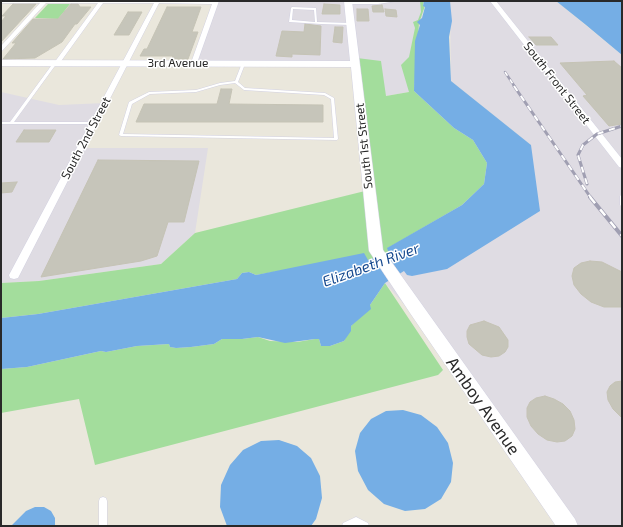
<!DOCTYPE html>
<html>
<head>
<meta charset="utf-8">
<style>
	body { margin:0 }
	#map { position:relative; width:623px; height:527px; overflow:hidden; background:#eae7dc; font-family:"Exo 2",sans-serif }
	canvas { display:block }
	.frame { position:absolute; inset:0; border:2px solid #292929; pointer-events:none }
</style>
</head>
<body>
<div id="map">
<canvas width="623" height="527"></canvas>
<div class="frame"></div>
</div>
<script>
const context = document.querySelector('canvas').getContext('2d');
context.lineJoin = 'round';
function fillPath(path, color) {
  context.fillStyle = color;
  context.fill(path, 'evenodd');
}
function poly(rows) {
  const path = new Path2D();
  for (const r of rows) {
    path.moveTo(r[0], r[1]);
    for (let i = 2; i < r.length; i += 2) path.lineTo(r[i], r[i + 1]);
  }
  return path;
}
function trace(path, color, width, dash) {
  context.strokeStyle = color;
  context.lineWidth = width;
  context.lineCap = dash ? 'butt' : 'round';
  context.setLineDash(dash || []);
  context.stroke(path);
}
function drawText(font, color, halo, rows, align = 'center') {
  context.font = font + ' "Exo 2",sans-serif';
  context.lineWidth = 3;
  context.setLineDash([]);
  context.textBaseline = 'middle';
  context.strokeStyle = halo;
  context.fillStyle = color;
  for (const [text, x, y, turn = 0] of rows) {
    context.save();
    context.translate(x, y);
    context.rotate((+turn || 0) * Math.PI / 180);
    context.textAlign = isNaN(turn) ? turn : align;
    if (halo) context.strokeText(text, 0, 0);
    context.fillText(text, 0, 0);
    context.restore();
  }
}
fillPath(poly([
	[214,1,424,1,414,91,386,96,357,64,192,67],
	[450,1,556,1,622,55,622,526,570,526,463,370,385,283,404,271,531,145,451,81],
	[1,92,59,105,105,103,82,148,208,148,195,233,161,264,39,281,1,283]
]), '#dfdce3');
fillPath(poly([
	[420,1,424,1,423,5,425,6,419,23,414,91,454,128,473,140,487,163,484,184,462,205,388,248,390,253,368,260,303,267,256,275,249,272,242,273,237,279,38,314,1,318,1,283,39,281,161,264,195,233,369,190,357,58,381,61,386,96,409,92,401,65,409,57,415,28,413,22,418,20,421,12],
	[48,4,70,4,58,19,35,18],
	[385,283,443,370,438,375,95,465,79,399,1,413,1,369,27,367,101,351,106,352,137,346,169,344,170,347,176,348,191,347,214,344,222,339,242,339,258,337,270,341,297,342,315,339,319,339,321,346,330,346,344,341,351,326,370,305]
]), '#a3dd9c');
fillPath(poly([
	[424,1,450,1,452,21,449,37,451,81,531,145,540,211,447,269,412,276,407,275,404,271,385,283,370,305,371,309,351,326,351,331,344,341,330,346,321,346,319,339,315,339,285,343,258,337,242,339,222,339,214,344,191,347,176,348,170,347,169,344,137,346,106,352,101,351,27,367,1,369,1,318,38,314,237,279,242,273,249,272,256,275,364,253,368,260,389,253,387,248,462,205,484,184,487,163,473,140,454,128,414,91,415,41,420,25,417,22,422,18,425,7,423,6],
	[556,1,622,1,622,55,586,25],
	[403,410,421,415,437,427,448,443,453,463,451,482,441,499,425,509,405,511,384,504,368,490,358,471,355,451,360,433,371,419,386,411],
	[279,440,297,446,311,458,320,476,322,498,316,519,311,526,227,526,220,507,221,485,230,465,243,450,261,441],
	[35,507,44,507,51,511,55,518,55,526,11,526,26,511]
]), '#75aee5');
const building = poly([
	[13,4,36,4,1,42,1,22,6,16,2,16,13,4],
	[71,4,78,4,80,7,91,7,77,24,75,24,62,42,35,58,3,59,16,43,12,43,33,19,58,19,71,4],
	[324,4,340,5,340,14,322,14,324,4],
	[382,5,384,12,373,12,372,6,382,5],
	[167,7,201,7,192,32,198,32,188,59,172,59,173,56,140,56,144,49,147,49,167,7],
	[357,9,368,9,369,21,357,21,357,9],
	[385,9,396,10,397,17,386,16,385,9],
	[128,12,142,12,129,35,114,35,128,12],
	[305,24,321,26,320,55,292,54,292,57,276,56,282,31,304,32,305,24],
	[335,27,343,27,342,43,333,42,335,27],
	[529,37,551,37,558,45,536,45,529,37],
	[614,61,622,68,622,124,609,126,583,96,587,95,560,63,614,61],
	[221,89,232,89,229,104,323,105,323,122,136,122,144,104,217,104,221,89],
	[24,130,56,130,49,142,16,142,24,130],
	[98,160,199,161,184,222,168,222,157,256,141,261,41,277,98,160],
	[17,182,12,192,1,193,1,183,17,182],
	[590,261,602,262,622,272,622,307,604,307,591,302,581,294,574,285,572,276,574,268,581,263,590,261],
	[484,321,499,327,508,340,508,347,505,352,499,356,491,357,482,355,469,344,467,337,467,331,470,325,484,321],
	[622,381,622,418,613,409,608,400,607,392,610,386,615,382,622,381],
	[545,396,554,399,563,404,570,411,574,420,575,429,572,436,565,441,557,442,547,440,538,434,531,426,527,417,527,408,530,402,536,398,545,396]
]);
fillPath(building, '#c6c5ba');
trace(building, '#c5c3b5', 1);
const lane = poly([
	[389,1,397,1,378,4,349,4,348,3,349,2,378,2,389,1],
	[292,7,316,8,317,22,351,23,352,24,351,25,321,24,289,22,291,8,292,7],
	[293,9,314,10,315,22,292,20,293,9],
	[54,62,57,63,14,122,96,122,96,124,1,124,1,122,10,122,54,62],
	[242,63,245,64,238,82,245,88,325,93,334,98,338,139,337,140,121,136,119,135,129,102,149,92,196,90,220,83,235,81,242,63],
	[235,83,244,90,324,95,331,99,334,138,123,134,132,104,150,94,196,92,220,85,235,83],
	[622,194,622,207,620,205,620,196,622,194],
	[103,497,106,498,107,501,107,526,99,526,99,501,100,498,103,497],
	[356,517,368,523,369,526,358,526,356,525,354,526,342,526,343,523,356,517]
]);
const street = poly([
	[1,1,219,1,197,63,194,65,191,63,212,4,159,3,18,278,14,279,10,278,9,275,154,3,103,3,59,64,57,65,54,63,98,3,46,3,1,52,1,46,40,3,1,3,1,1],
	[490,1,496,1,622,159,622,168,619,167,490,1]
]);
const secondary = poly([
	[344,1,352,1,383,250,575,519,578,526,556,526,410,313,369,251,351,67,1,66,1,60,350,61,344,1]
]);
trace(lane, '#d2d1e1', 1);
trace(street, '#d2d1e1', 1);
trace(secondary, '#d2d1e1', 1);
fillPath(lane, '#fff');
fillPath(street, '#fff');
fillPath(secondary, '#fff');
const railFar2 = poly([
	[505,72,515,87]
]);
const railFar1 = poly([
	[514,86,591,198],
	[587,184,578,155,583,145,597,134,622,126]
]);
const rail = poly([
	[590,197,622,236]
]);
trace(railFar2, '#a09fb2', 2.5);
trace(railFar1, '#a09fb2', 3);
trace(rail, '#a09fb2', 4);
trace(railFar2, '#fff', 1.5, [4.5]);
trace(railFar1, '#fff', 2, [6]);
trace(rail, '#fff', 2.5, [8]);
drawText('12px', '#292929', '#fff', [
	["3rd Avenue",178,63],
	["South Front Street",557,83,52],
	["South 2nd Street",86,138,-62],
	["South 1st Street",364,146,-96]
]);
drawText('italic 15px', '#174a8f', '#fff', [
	["Elizabeth River",371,265,-20]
]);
drawText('17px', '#292929', '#fff', [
	["Amboy Avenue",483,406,55]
]);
</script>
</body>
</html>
